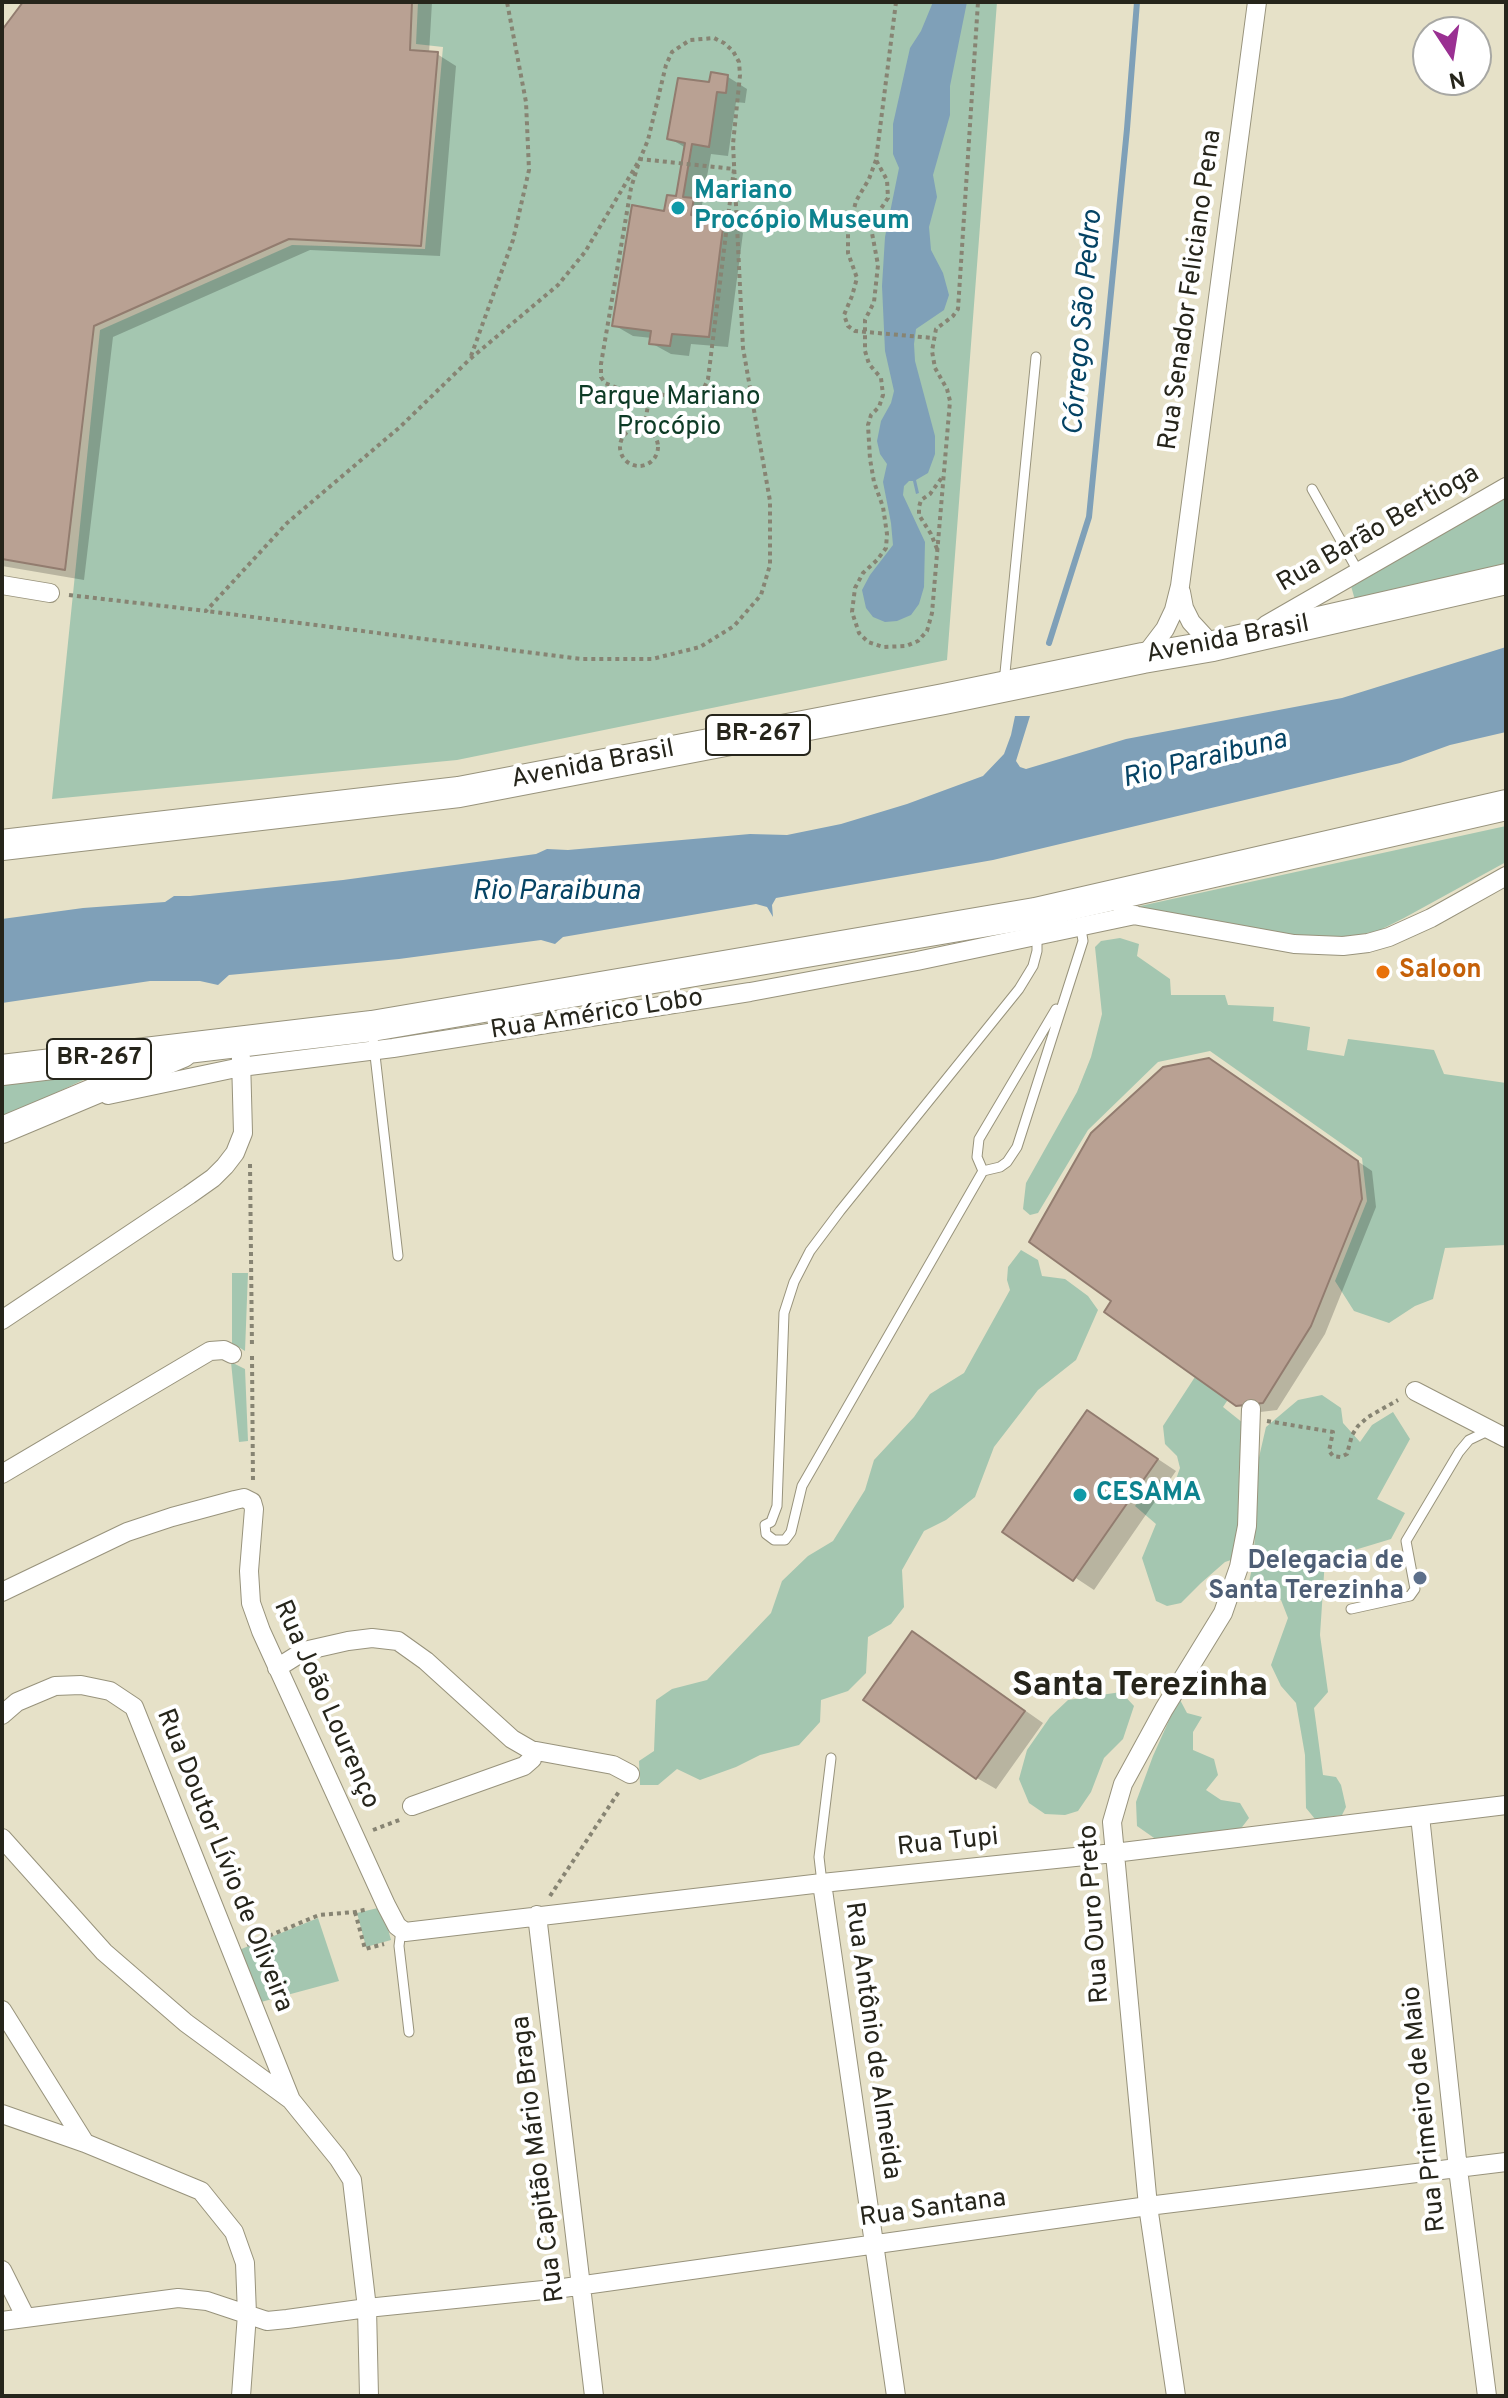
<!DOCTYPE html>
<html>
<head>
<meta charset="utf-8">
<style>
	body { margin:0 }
	#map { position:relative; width:1508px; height:2398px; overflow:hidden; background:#e6e1c8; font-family:Overpass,sans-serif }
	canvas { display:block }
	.frame { position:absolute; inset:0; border:4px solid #26251b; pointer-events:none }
	.north { position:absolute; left:1412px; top:16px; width:80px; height:80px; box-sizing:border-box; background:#fff; border:2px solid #a8a8a4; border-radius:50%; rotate:168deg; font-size:22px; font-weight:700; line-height:32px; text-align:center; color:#26251b }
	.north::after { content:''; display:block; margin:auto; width:28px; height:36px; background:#9a3092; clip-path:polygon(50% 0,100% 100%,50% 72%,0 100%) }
</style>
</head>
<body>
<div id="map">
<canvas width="1508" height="2398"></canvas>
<div class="frame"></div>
<div class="north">N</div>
</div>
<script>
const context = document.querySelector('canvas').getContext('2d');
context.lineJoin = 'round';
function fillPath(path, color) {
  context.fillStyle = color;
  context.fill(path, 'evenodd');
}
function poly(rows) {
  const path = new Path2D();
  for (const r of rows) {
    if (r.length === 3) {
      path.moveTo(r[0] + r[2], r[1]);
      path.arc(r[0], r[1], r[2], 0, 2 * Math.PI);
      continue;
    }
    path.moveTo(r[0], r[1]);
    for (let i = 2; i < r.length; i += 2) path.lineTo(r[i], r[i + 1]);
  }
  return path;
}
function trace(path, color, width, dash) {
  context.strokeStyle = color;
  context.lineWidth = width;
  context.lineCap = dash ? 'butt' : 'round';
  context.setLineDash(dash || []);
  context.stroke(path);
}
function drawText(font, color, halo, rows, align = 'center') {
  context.font = font + ' Overpass,sans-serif';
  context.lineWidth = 8;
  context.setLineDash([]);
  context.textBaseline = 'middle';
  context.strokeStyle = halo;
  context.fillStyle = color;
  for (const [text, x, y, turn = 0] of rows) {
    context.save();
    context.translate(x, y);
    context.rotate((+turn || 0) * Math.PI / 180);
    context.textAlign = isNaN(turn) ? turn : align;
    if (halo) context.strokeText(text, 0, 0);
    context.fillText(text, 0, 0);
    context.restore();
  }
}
fillPath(poly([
	[418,2,997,2,947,660,457,760,52,799,100,330,292,245,425,249,443,47,416,44],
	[1506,496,1506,566,1355,600,1351,586],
	[1506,826,1506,862,1404,918,1378,931,1336,939,1305,937,1131,908],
	[1120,938,1139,944,1137,956,1170,979,1171,995,1225,995,1228,1005,1274,1007,1273,1021,1310,1027,1307,1050,1344,1056,1348,1039,1434,1050,1444,1074,1506,1083,1506,1245,1445,1248,1433,1299,1415,1306,1389,1323,1354,1311,1335,1281,1367,1201,1362,1158,1210,1051,1158,1062,1088,1130,1038,1213,1030,1215,1023,1209,1026,1183,1077,1092,1091,1057,1102,1014,1095,947,1101,941],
	[111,1067,2,1118,2,1079],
	[1021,1250,1038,1260,1042,1276,1065,1279,1088,1296,1098,1310,1076,1360,1038,1390,994,1447,975,1497,946,1520,924,1531,902,1570,904,1607,891,1624,868,1637,866,1673,848,1691,821,1700,820,1722,799,1745,760,1755,736,1767,700,1780,677,1769,658,1785,640,1785,639,1761,654,1751,656,1700,672,1689,707,1680,771,1613,782,1581,808,1556,833,1541,865,1490,874,1460,914,1417,930,1394,964,1373,1010,1290,1007,1280,1008,1267],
	[232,1273,248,1273,245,1351,232,1343],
	[1206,1360,1237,1386,1223,1407,1243,1423,1239,1475,1243,1493,1234,1559,1225,1562,1201,1583,1181,1603,1167,1606,1156,1601,1142,1558,1156,1524,1135,1506,1154,1479,1175,1482,1180,1468,1177,1456,1165,1444,1163,1426],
	[231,1362,245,1369,248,1441,239,1442],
	[1322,1395,1341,1408,1343,1423,1360,1442,1372,1425,1393,1412,1410,1439,1377,1499,1405,1513,1391,1539,1325,1559,1320,1635,1328,1692,1314,1708,1323,1775,1336,1777,1341,1785,1346,1807,1342,1815,1315,1819,1306,1808,1305,1755,1296,1703,1281,1686,1271,1665,1288,1618,1281,1600,1270,1601,1256,1596,1249,1582,1254,1559,1257,1466,1266,1427,1298,1400],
	[1121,1692,1134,1706,1123,1739,1104,1758,1091,1792,1078,1811,1065,1815,1045,1814,1029,1803,1019,1779,1027,1750,1050,1717,1068,1700],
	[1179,1698,1187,1713,1202,1717,1193,1732,1193,1750,1214,1759,1218,1775,1206,1790,1221,1800,1240,1803,1249,1818,1239,1831,1157,1840,1137,1826,1136,1802,1153,1756],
	[382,1907,391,1940,366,1947,357,1913],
	[318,1918,339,1981,261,2002,239,1950]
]), '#a4c6b0');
fillPath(poly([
	[933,2,967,2,950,86,950,115,933,175,937,197,929,227,931,250,943,273,949,295,944,310,916,329,914,344,915,361,935,436,935,454,928,473,916,480,919,493,916,494,913,481,909,481,904,486,903,495,925,542,924,587,919,604,911,615,897,621,885,622,873,617,866,608,862,590,870,575,893,545,891,523,883,482,887,464,880,454,877,441,881,421,891,403,894,391,885,351,882,286,885,237,899,168,893,154,893,124,910,48,921,31],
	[1506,647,1506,732,1450,745,1400,763,993,860,776,898,772,905,773,917,767,907,756,904,563,937,555,944,541,940,399,959,229,975,218,985,200,981,150,981,2,1003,2,919,83,908,165,902,174,896,190,896,343,880,536,854,547,849,568,850,750,834,787,835,841,824,907,804,983,776,1004,754,1011,735,1015,716,1030,716,1016,761,1020,767,1026,769,1126,739,1342,698]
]), '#7fa0b8');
fillPath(poly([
	[25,2,432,2,429,54,437,54,456,66,440,256,310,250,113,337,84,580,2,566,2,33],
	[728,77,747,89,745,103,736,102,728,156,711,154,702,205,713,211,711,220,723,222,743,233,728,347,691,344,689,356,671,354,651,343,652,338,633,336,614,325,665,213,678,199,686,148,669,138,711,85],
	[1223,1069,1372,1171,1376,1207,1325,1334,1277,1410,1252,1413,1237,1404],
	[1087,1412,1176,1471,1094,1590,1005,1531],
	[913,1634,932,1645,1043,1723,996,1789,977,1778,866,1699]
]), '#0003');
trace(poly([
	[1049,643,1089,517,1127,129,1137,2]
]), '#7fa0b8', 6);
const building = poly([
	[23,2,412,2,410,50,438,52,421,246,289,239,94,326,65,570,2,559,2,30,23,2],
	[711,72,728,75,726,93,717,92,709,147,692,144,683,197,694,198,691,215,724,220,709,337,672,334,670,346,649,344,651,331,612,326,632,205,664,211,667,195,676,196,685,143,667,139,678,78,709,82,711,72],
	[1209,1058,1358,1161,1362,1199,1311,1326,1263,1403,1236,1406,1104,1312,1111,1301,1029,1242,1091,1133,1163,1067,1209,1058],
	[1087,1410,1158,1459,1073,1581,1002,1532,1087,1410],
	[912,1631,1025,1711,976,1779,863,1700,912,1631]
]);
fillPath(building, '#b9a193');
trace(building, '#927c6f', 2);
const service = poly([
	[1312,489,1359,573],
	[1004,683,1036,357],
	[1037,932,1037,951,1033,966,1019,989,840,1211,810,1251,794,1282,784,1313,777,1506,771,1522,765,1525,766,1534,774,1540,785,1540,791,1532,802,1486,983,1171,1000,1167,1007,1162,1017,1147,1083,941,1080,923],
	[372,1029,398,1256],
	[983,1171,977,1157,979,1139,1056,1009],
	[1351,1609,1410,1596,1415,1589,1406,1541,1459,1452,1469,1440,1490,1430],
	[822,1883,819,1857,831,1758],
	[401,1930,399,1946,409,2032]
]);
const minor = poly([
	[2,585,50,593],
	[1181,592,1184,608,1191,622,1213,646],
	[1266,625,1506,487],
	[1143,658,1165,629,1174,610,1180,586,1257,2],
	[1122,913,1294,944,1343,946,1368,943,1389,937,1431,918,1506,876],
	[108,1095,241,1067,393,1048,750,992,917,961,1135,915],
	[2,1320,189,1195,213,1178,225,1166,235,1153,243,1133,241,1058],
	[1415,1391,1506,1438],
	[2,1474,210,1351,224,1350,232,1354],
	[2,1592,127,1532,172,1517,235,1500,244,1498,252,1502,254,1509,249,1571,251,1603,261,1631,386,1905,397,1926,405,1932,822,1883,1114,1853,1506,1805],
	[277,1668,304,1651,348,1641,372,1638,398,1641,426,1661,512,1739,531,1750,613,1765,630,1774],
	[2,1715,17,1702,55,1686,81,1685,110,1691,134,1707,291,2100,186,2023,104,1952,2,1838],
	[412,1806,524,1766,532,1759,531,1750],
	[1420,1816,1458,2169,1487,2396],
	[822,1883,896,2396],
	[537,1915,594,2396],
	[2,2010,85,2143],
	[291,2100,338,2158,352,2180,367,2308,369,2396],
	[2,2114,85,2143,201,2191,234,2232,245,2263,247,2314,241,2396],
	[2,2270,26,2318],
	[2,2321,178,2298,207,2301,267,2321,287,2319,367,2308,563,2288,1148,2206,1506,2162],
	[1176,2396,1148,2206,1112,1822,1123,1784,1164,1709,1223,1613,1239,1567,1247,1526,1251,1409]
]);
const secondary = poly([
	[2,1130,183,1054]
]);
const trunk = poly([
	[2,845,459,792,944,699,1143,658,1213,646,1506,579],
	[2,1070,372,1026,1035,913,1506,805]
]);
trace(service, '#98937c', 11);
trace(minor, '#98937c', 20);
trace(secondary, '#98937c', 28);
trace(trunk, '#98937c', 32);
trace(poly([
	[896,2,876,160,887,180,888,198,880,210,872,233,878,265,874,302,865,320,865,351,869,364,881,378,883,395,879,407,871,415,868,425,870,459,874,482,883,507,887,534,886,548,877,560,863,573,855,588,852,612,859,633,868,642,883,647,906,646,918,641,927,631,932,613,950,401,947,389,935,368,932,351,936,329,953,316,958,309,978,2],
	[876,160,869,179,856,201,848,233,848,253,857,278,852,296,844,315,848,326,855,331,933,338],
	[471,356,513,240,529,170,526,102,507,2],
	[639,447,19],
	[644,428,650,394],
	[937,549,931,534,919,515,919,507,921,500,930,494,943,476],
	[69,595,206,611,287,523,400,427,470,359,558,285,585,252,640,159,734,169,708,379,704,388,696,395,684,398,617,388,605,383,601,377,601,364,631,188,640,159,648,140,666,65,672,52,690,40,714,38,724,43,733,51,739,62,740,75,733,144,743,348,770,501,770,565,761,595,734,626,700,647,652,659,581,659,206,611],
	[250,1164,252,1348],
	[252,1356,253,1484],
	[1267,1421,1333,1432,1329,1451,1333,1456,1341,1457,1347,1454,1352,1435,1358,1426,1368,1417,1398,1400],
	[373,1830,402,1819],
	[550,1896,620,1790],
	[355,1912,365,1949,384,1944],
	[247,1945,319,1915,355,1912,368,1909]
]), '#878473', 4, [4, 4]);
trace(service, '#fff', 9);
trace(minor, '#fff', 18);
trace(secondary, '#fff', 26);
trace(trunk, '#fff', 30);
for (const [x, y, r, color] of [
	[678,208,8,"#0f9aa8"],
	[1383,972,8,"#e8710a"],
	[1080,1495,8,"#0f9aa8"],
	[1420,1578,8,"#5c6f8a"]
]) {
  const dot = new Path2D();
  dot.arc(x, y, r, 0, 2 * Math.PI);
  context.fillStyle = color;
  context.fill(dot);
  trace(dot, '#fff', 3);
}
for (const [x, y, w] of [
	[758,735,104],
	[99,1059,104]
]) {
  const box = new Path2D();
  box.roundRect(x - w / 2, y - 20, w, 40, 6);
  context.fillStyle = '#fff';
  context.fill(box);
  trace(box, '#26251b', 2);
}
drawText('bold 24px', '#26251b', null, [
	["BR-267",758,735],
	["BR-267",99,1059]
]);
drawText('bold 26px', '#0d838f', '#fff', [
	["Mariano",694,193],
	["Procópio Museum",694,223],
	["CESAMA",1096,1495]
], 'left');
drawText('26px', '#26251b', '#fff', [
	["Rua Senador Feliciano Pena",1192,290,-82],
	["Rua Barão Bertioga",1379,530,-30],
	["Avenida Brasil",1228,641,-11],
	["Avenida Brasil",593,766,-11],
	["Rua Américo Lobo",597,1016,-9],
	["Rua João Lourenço",325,1705,66],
	["Rua Tupi",948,1844,-6],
	["Rua Doutor Lívio de Oliveira",223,1861,68],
	["Rua Ouro Preto",1096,1914,-94],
	["Rua Antônio de Almeida",871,2041,82],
	["Rua Primeiro de Maio",1426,2109,-96],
	["Rua Capitão Mário Braga",540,2159,-97],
	["Rua Santana",933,2210,-8]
]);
drawText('26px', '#0d3b25', '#fff', [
	["Parque Mariano",669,399],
	["Procópio",669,429]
]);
drawText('bold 26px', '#c56008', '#fff', [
	["Saloon",1399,972]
], 'left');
drawText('bold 26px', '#4e5e75', '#fff', [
	["Delegacia de",1404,1563],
	["Santa Terezinha",1404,1593]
], 'right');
drawText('italic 28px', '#054364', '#fff', [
	["Córrego São Pedro",1085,323,-85],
	["Rio Paraibuna",1205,761,-14],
	["Rio Paraibuna",556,893]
]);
drawText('bold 34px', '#26251b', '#fff', [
	["Santa Terezinha",1140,1688]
]);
</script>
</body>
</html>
